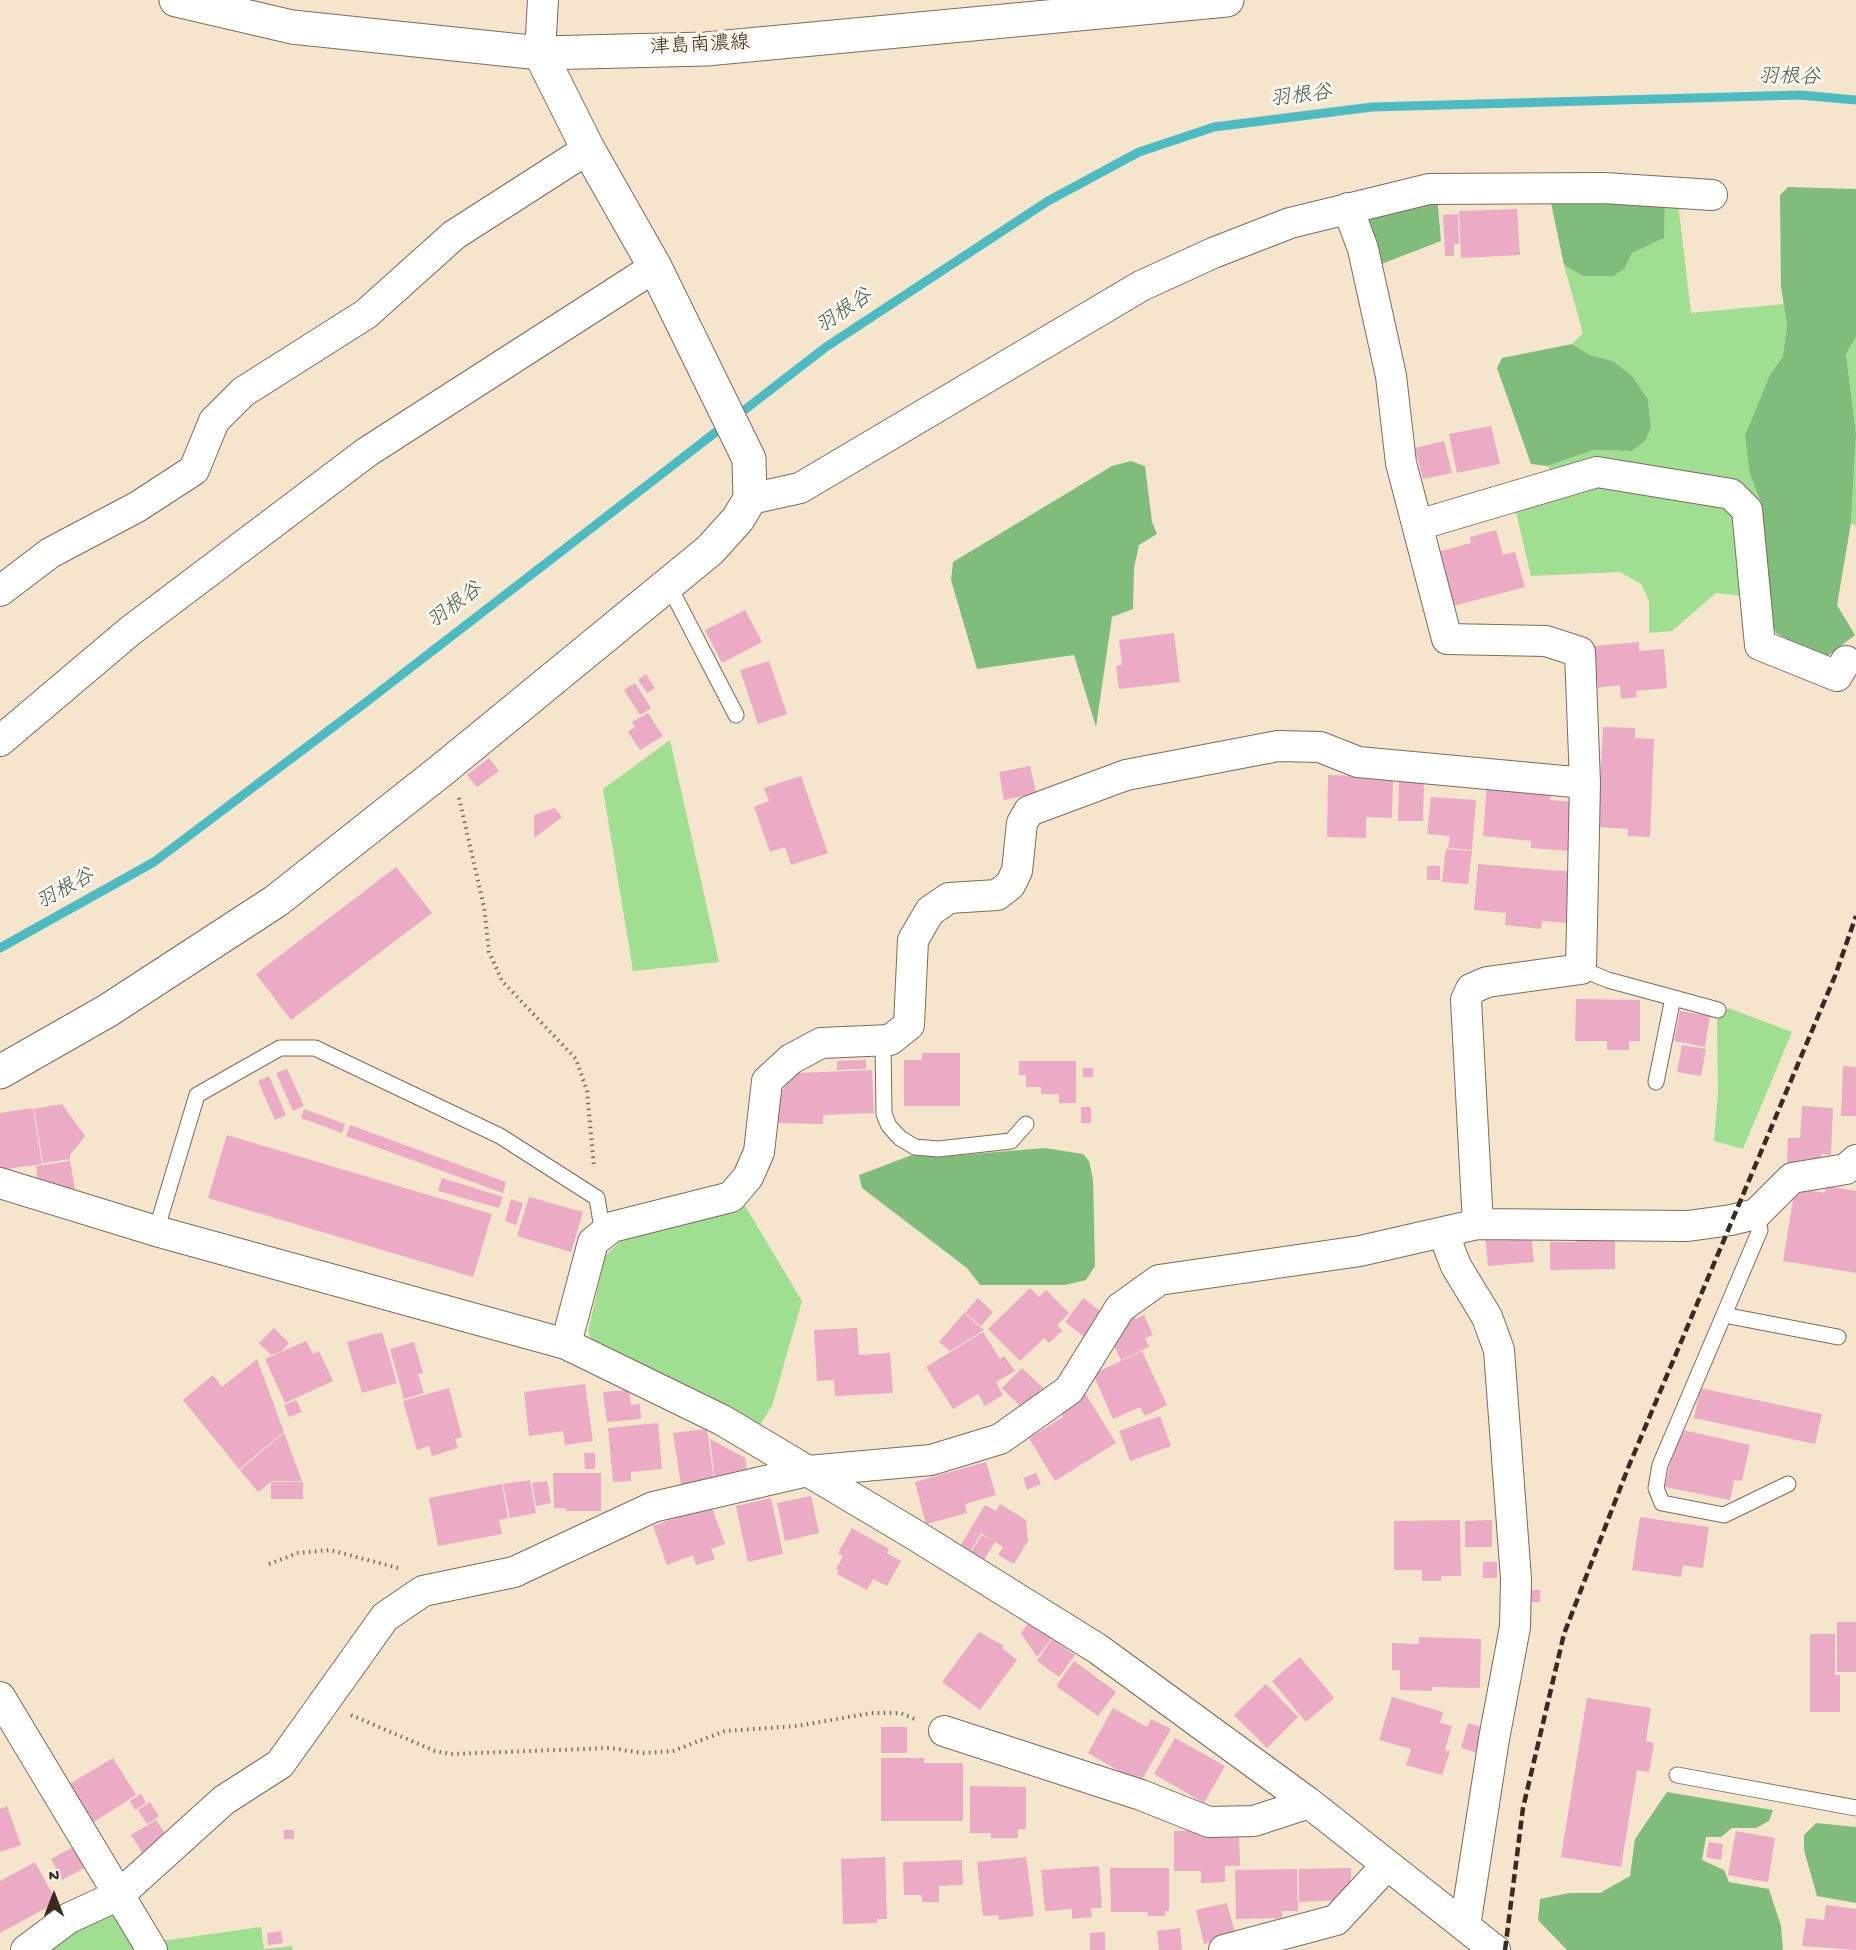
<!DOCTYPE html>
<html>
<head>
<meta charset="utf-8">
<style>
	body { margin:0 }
	#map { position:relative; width:1856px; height:1950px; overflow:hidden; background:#f5e5cc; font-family:"Gochi Hand",sans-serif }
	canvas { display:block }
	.north { position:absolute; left:24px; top:1866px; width:60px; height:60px; -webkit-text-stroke:4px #fbf7ec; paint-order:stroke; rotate:0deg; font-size:16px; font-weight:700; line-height:24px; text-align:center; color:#3b2a1e }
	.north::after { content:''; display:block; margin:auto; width:21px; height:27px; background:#3b2a1e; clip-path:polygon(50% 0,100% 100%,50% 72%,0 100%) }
</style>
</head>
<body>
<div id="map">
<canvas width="1856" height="1950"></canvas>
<div class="north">N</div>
</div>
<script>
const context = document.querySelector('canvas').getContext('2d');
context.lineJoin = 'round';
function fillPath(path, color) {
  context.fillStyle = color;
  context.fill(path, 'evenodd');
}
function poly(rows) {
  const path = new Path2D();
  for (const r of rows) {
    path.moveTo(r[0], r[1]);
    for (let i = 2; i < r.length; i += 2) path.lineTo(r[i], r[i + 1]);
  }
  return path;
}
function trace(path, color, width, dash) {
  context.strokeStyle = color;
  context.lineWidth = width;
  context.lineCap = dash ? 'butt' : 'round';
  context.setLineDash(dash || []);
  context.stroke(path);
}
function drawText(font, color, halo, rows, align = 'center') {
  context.font = font + ' "Gochi Hand","Klee One",sans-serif';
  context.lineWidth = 6;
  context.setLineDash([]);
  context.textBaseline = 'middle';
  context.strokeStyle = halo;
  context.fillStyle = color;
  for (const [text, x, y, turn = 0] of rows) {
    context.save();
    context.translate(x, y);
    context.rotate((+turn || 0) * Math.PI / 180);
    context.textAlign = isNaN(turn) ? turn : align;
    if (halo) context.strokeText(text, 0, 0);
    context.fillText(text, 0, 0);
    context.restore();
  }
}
fillPath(poly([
	[1665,201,1678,202,1691,313,1784,304,1787,325,1783,356,1770,375,1750,474,1762,506,1734,487,1625,461,1594,462,1552,473,1548,466,1593,450,1632,451,1645,441,1651,428,1648,399,1632,376,1613,361,1590,355,1572,344,1583,333,1564,265,1583,276,1625,268,1632,253,1664,238],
	[1856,337,1856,526,1851,523,1856,433,1846,354],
	[1599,484,1723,500,1735,512,1743,596,1716,593,1672,631,1649,633,1649,601,1641,584,1620,572,1531,576,1515,508],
	[670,740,719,962,633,971,603,789],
	[1728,1008,1792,1032,1743,1149,1714,1141,1718,1093,1717,1020],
	[744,1204,802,1301,772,1406,758,1428,593,1343,588,1332,605,1256,623,1239],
	[115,1909,140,1950,38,1950],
	[261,1927,264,1949,292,1946,293,1950,166,1950,161,1941]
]), '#a0de92');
fillPath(poly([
	[1788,187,1856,189,1856,337,1846,354,1856,433,1851,523,1837,605,1855,635,1824,659,1776,633,1765,604,1762,506,1750,474,1745,436,1770,375,1783,356,1787,325,1781,287,1780,195],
	[1437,196,1441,241,1379,265,1367,230,1372,210],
	[1550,198,1665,201,1664,238,1632,253,1625,268,1613,276,1583,276,1564,265],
	[1572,344,1590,355,1613,361,1632,376,1648,399,1651,428,1645,441,1632,451,1593,450,1548,466,1531,464,1497,368,1502,358],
	[1131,461,1145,466,1152,522,1157,534,1139,545,1134,568,1133,609,1112,617,1096,727,1074,655,977,669,951,580,953,562,1112,466],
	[1045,1148,1083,1154,1089,1161,1093,1179,1095,1266,1086,1280,1065,1285,980,1285,967,1268,862,1188,859,1175,912,1155,937,1157],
	[1667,1792,1773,1810,1769,1821,1756,1828,1732,1828,1721,1837,1706,1837,1702,1860,1724,1870,1729,1882,1769,1889,1781,1926,1783,1950,1567,1950,1538,1920,1540,1899,1569,1893,1600,1893,1630,1876,1635,1839],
	[1816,1823,1856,1827,1856,1903,1817,1896,1804,1850,1804,1835]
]), '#80bd7c');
trace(poly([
	[0,948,154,862,365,703,826,347,1048,201,1139,152,1214,127,1372,107,1800,95,1856,100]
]), '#4dbcc2', 9);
fillPath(poly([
	[1517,209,1520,255,1461,258,1459,211],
	[1458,214,1459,244,1454,244,1454,256,1445,256,1443,215],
	[1491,426,1500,464,1457,473,1449,434],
	[1444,441,1452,473,1423,479,1415,448],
	[1496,530,1503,555,1515,552,1525,587,1453,606,1438,552,1471,543,1470,537],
	[745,610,762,642,722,663,705,630],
	[1174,633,1180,682,1119,689,1116,666,1122,665,1119,640],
	[1639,642,1639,651,1664,649,1667,688,1636,691,1637,697,1621,699,1620,685,1598,688,1594,646],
	[769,661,787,714,758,724,740,670],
	[646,674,655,688,647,693,638,680],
	[635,683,651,708,640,715,624,690],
	[648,713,663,736,640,750,628,732,635,727,632,722],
	[1603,727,1635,728,1635,738,1654,739,1650,837,1628,836,1628,829,1598,827],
	[489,758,499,771,477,787,467,775],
	[1030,766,1036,793,1004,800,999,772],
	[1328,775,1393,777,1392,818,1366,817,1366,838,1327,837],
	[801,776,828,853,791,865,785,847,770,852,754,807,769,801,764,788],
	[1399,782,1424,782,1423,821,1398,821],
	[1487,784,1552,790,1550,800,1575,802,1570,851,1531,848,1531,841,1483,836],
	[1431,797,1476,800,1472,850,1448,848,1450,836,1427,834],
	[555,808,562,817,534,838,534,815],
	[1446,849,1472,851,1468,884,1442,882],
	[1478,864,1573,872,1568,923,1542,921,1541,929,1505,925,1506,913,1474,910],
	[1427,866,1440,866,1440,880,1427,880],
	[396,867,432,913,291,1020,256,974],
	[1576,999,1640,1000,1640,1041,1629,1041,1629,1050,1607,1050,1607,1041,1575,1041],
	[1680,1011,1710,1016,1705,1047,1674,1041],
	[1682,1045,1706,1049,1701,1076,1677,1072],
	[922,1053,960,1053,960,1106,904,1106,904,1060,922,1060],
	[866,1060,866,1069,837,1070,837,1061],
	[1019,1061,1076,1061,1076,1103,1059,1103,1059,1094,1041,1094,1041,1087,1026,1087,1026,1075,1019,1075],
	[1843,1066,1856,1067,1856,1116,1841,1116],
	[1083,1068,1093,1068,1093,1077,1083,1077],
	[287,1069,304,1106,293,1111,276,1073],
	[872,1070,874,1113,823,1115,823,1124,776,1123,779,1094,797,1073],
	[269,1076,286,1115,275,1120,258,1081],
	[62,1104,85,1136,70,1155,70,1159,43,1163,34,1109],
	[1802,1106,1833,1108,1831,1155,1821,1154,1821,1164,1787,1163,1788,1138,1800,1138],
	[1081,1107,1091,1107,1091,1123,1081,1123],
	[33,1108,42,1164,0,1170,0,1113],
	[304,1109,345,1124,342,1133,301,1118],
	[350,1125,506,1182,503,1193,346,1136],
	[227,1135,492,1214,473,1277,208,1198],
	[70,1161,75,1189,38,1182,36,1166],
	[442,1178,503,1197,499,1208,438,1191],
	[1826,1186,1856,1191,1856,1273,1783,1261,1795,1188,1825,1193],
	[529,1197,583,1212,571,1252,517,1236],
	[511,1199,523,1203,516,1225,505,1221],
	[1531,1234,1534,1262,1488,1266,1485,1236],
	[1576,1236,1615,1236,1615,1269,1550,1270,1550,1242,1576,1242],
	[1030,1288,1039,1297,1046,1290,1069,1313,1057,1325,1062,1331,1049,1343,1044,1338,1020,1361,988,1329],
	[978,1298,993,1312,981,1326,965,1313],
	[1083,1298,1105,1315,1087,1339,1065,1322],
	[964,1313,984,1330,950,1351,939,1342],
	[1144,1315,1153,1335,1145,1338,1149,1347,1121,1360,1113,1344,1134,1316,1136,1319],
	[274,1328,289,1343,282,1351,271,1355,259,1343],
	[857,1328,859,1355,890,1353,893,1393,835,1396,834,1380,817,1381,814,1330],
	[382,1332,397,1383,362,1393,347,1342],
	[983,1332,1000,1359,1004,1356,1015,1371,996,1382,1003,1395,985,1406,978,1394,953,1409,926,1367],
	[306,1341,313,1354,319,1351,333,1381,285,1403,265,1359],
	[414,1342,423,1373,418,1374,424,1393,404,1399,390,1349],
	[1142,1351,1167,1405,1145,1416,1140,1407,1113,1419,1093,1374],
	[257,1359,284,1432,239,1469,183,1400,213,1375,222,1387],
	[1022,1368,1043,1388,1023,1409,1002,1388],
	[585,1384,593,1441,565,1445,563,1431,529,1436,524,1392],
	[449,1388,462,1437,455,1439,458,1448,432,1456,429,1446,417,1450,403,1401],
	[1700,1388,1822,1414,1815,1444,1694,1418],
	[629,1390,631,1405,640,1404,641,1419,607,1422,603,1392],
	[1085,1393,1116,1443,1055,1481,1029,1438,1063,1417,1059,1409],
	[296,1400,302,1412,289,1417,284,1405],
	[1160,1416,1171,1446,1130,1461,1119,1431],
	[658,1423,662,1469,631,1472,631,1481,613,1482,608,1428],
	[707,1429,714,1480,681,1485,673,1433],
	[1678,1429,1750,1445,1742,1481,1734,1480,1730,1500,1665,1487],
	[284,1433,302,1481,272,1481,258,1492,240,1470],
	[710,1439,745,1458,748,1476,715,1480],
	[584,1453,595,1453,595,1469,585,1469],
	[986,1462,996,1495,965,1504,967,1513,926,1524,915,1482],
	[553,1473,601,1473,601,1511,566,1511,566,1508,554,1508],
	[1036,1473,1041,1484,1027,1490,1023,1478],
	[530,1480,536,1513,510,1518,503,1484],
	[547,1481,551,1503,536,1506,532,1483],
	[271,1482,303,1482,303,1499,271,1499],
	[502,1484,508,1518,499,1520,502,1534,438,1546,429,1498],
	[811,1496,819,1533,785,1541,777,1503],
	[771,1498,783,1554,748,1562,736,1506],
	[1000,1504,1026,1520,1028,1541,1014,1564,998,1555,1003,1547,995,1542,984,1560,971,1552,982,1535,993,1541,981,1533,970,1552,960,1546,985,1505,996,1511],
	[711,1505,725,1544,711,1549,715,1559,696,1565,693,1555,667,1565,653,1526],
	[1640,1517,1709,1527,1703,1568,1683,1565,1681,1577,1632,1570],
	[1460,1520,1461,1576,1441,1576,1441,1581,1422,1581,1422,1570,1394,1570,1394,1521],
	[1492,1520,1492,1547,1465,1547,1465,1521],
	[852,1528,889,1549,887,1553,901,1561,887,1586,873,1579,867,1590,837,1574,839,1571,836,1569,843,1556,838,1553],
	[1483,1562,1497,1562,1497,1578,1483,1578],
	[1528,1590,1540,1590,1540,1602,1528,1602],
	[1029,1622,1052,1638,1037,1657,1021,1633],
	[1837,1622,1856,1622,1856,1672,1837,1672],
	[979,1632,1004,1646,1002,1648,1017,1660,980,1710,942,1682],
	[1810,1634,1835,1634,1835,1675,1840,1675,1840,1712,1810,1712],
	[1419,1637,1481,1639,1480,1688,1432,1687,1432,1691,1400,1690,1400,1670,1392,1670,1392,1643,1419,1644],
	[1052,1639,1075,1655,1059,1677,1037,1661],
	[1300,1657,1334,1698,1306,1722,1272,1681],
	[1074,1661,1116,1692,1098,1716,1056,1686],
	[1266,1684,1298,1717,1267,1748,1234,1715],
	[1392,1697,1443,1712,1440,1723,1452,1726,1445,1750,1450,1751,1442,1775,1406,1765,1411,1749,1379,1740],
	[1587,1698,1651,1708,1646,1741,1654,1743,1649,1772,1637,1770,1621,1867,1561,1857],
	[1113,1708,1147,1727,1151,1719,1171,1729,1140,1783,1088,1753],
	[1468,1723,1492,1730,1484,1755,1461,1748],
	[881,1727,907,1727,907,1753,881,1753],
	[1175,1738,1225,1766,1204,1803,1154,1774],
	[113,1758,136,1795,92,1823,68,1785],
	[881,1758,924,1758,924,1763,963,1763,963,1821,881,1821],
	[970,1786,1026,1787,1026,1829,1018,1829,1018,1838,991,1838,991,1833,970,1833],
	[141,1794,146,1803,135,1810,130,1801],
	[150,1802,159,1816,147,1824,138,1810],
	[7,1806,21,1845,0,1852,0,1809],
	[156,1820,168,1838,143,1854,131,1835],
	[284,1830,294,1830,294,1839,284,1839],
	[1239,1830,1240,1866,1225,1866,1225,1882,1201,1883,1201,1871,1174,1871,1174,1831],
	[1736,1831,1775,1838,1768,1882,1728,1875],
	[1709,1842,1723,1844,1721,1860,1706,1857],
	[75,1846,86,1867,62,1880,51,1859],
	[885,1857,887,1919,877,1919,877,1923,843,1924,841,1859],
	[1026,1857,1034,1916,999,1920,998,1915,983,1916,977,1862],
	[962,1860,963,1885,939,1886,939,1902,922,1902,922,1895,904,1895,903,1862],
	[35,1862,57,1902,0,1933,0,1881],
	[1099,1866,1102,1908,1091,1908,1092,1917,1072,1919,1072,1909,1045,1911,1041,1870],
	[1110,1868,1169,1868,1169,1911,1165,1911,1165,1916,1148,1916,1148,1912,1111,1912],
	[1351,1868,1351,1891,1341,1900,1299,1902,1299,1869],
	[1297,1869,1298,1911,1282,1911,1282,1918,1236,1919,1235,1870],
	[1227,1903,1236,1936,1204,1944,1196,1910],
	[1826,1905,1856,1909,1856,1950,1802,1946,1806,1918,1824,1920],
	[1180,1928,1182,1950,1159,1950,1157,1931],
	[281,1931,283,1943,268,1945,267,1933],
	[1105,1932,1105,1950,1090,1950,1090,1933]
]), '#ecabc5');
const lane = poly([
	[668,584,736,715],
	[1581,969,1608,980,1718,1010],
	[883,1041,884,1114,889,1126,900,1138,915,1147,938,1149,1011,1141,1026,1124],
	[1656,1082,1673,998],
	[1756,1214,1760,1230,1660,1465,1656,1488,1662,1503,1724,1515,1788,1484],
	[156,1231,197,1095,280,1048,315,1048,500,1136,597,1198,603,1234],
	[1724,1315,1838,1337],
	[1677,1775,1856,1808]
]);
const street = poly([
	[540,53,543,0],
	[1348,208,1363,249,1391,376,1401,463,1447,639,1546,641,1580,652,1585,783,1581,969,1487,982,1471,989,1466,1000,1478,1224],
	[750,499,800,488,1141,286,1213,253,1290,223,1429,189,1604,188,1712,195],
	[1418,525,1597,472,1731,494,1747,510,1760,645,1837,676,1846,661],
	[0,591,50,553,137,507,194,470,214,421,243,392,366,314,454,235,588,149],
	[0,741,130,631,367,452,655,267],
	[0,1183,156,1231,566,1344,722,1420,915,1535,1098,1649,1309,1803,1495,1950],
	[1447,1232,1449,1248,1456,1266,1487,1317,1499,1350,1516,1579,1515,1627,1494,1739,1465,1926],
	[566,1344,593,1242,612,1227,731,1197,748,1177,759,1152,767,1081,791,1059,821,1043,890,1040,909,1025,913,940,930,911,949,898,997,895,1010,885,1017,871,1022,823,1029,811,1126,775,1278,746,1320,747,1358,762,1585,783],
	[0,1697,152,1950],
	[944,1731,1141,1795,1209,1822,1254,1821,1309,1803],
	[26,1950,69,1918,119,1895,224,1800,280,1764,385,1617,423,1591,514,1572,653,1507,808,1471,931,1460,1000,1439,1069,1390,1120,1308,1159,1280,1360,1251,1478,1224,1688,1226,1731,1220,1756,1214,1792,1178,1846,1169,1856,1160],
	[1224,1950,1336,1920,1387,1865]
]);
const secondary = poly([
	[0,1072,107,1011,276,901,443,769,710,550,738,519,750,499,749,459,655,267,588,149,540,53]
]);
const primary = poly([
	[176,0,292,27,540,53,706,49,1227,0]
]);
trace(lane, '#7c6b5b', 17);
trace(street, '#7c6b5b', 32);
trace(secondary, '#7c6b5b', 35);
trace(primary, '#7c6b5b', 35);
trace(poly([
	[459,798,484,907,489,952,502,981,576,1059,587,1091,594,1167],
	[269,1564,298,1553,330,1550,398,1568],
	[351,1715,435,1751,451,1754,610,1748,644,1753,673,1751,725,1731,797,1726,871,1713,900,1713,917,1720]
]), '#7c6b5b', 4, [1.5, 4.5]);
trace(lane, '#fff', 15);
trace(street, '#fff', 30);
trace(secondary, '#fff', 33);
trace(primary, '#fff', 33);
trace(poly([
	[1505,1950,1523,1808,1564,1634,1628,1468,1835,976,1856,916]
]), '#3b2a1e', 4.5, [9, 4.5]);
drawText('20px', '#3b2a1e', '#fbf7ec', [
	["津島南濃線",700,47,-3]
]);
drawText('italic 21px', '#415d57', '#fbf7ec', [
	["羽根谷",1789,79,1],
	["羽根谷",1301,98,-7],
	["羽根谷",845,313,-34],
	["羽根谷",456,607,-37],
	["羽根谷",66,891,-29]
]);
</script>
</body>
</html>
